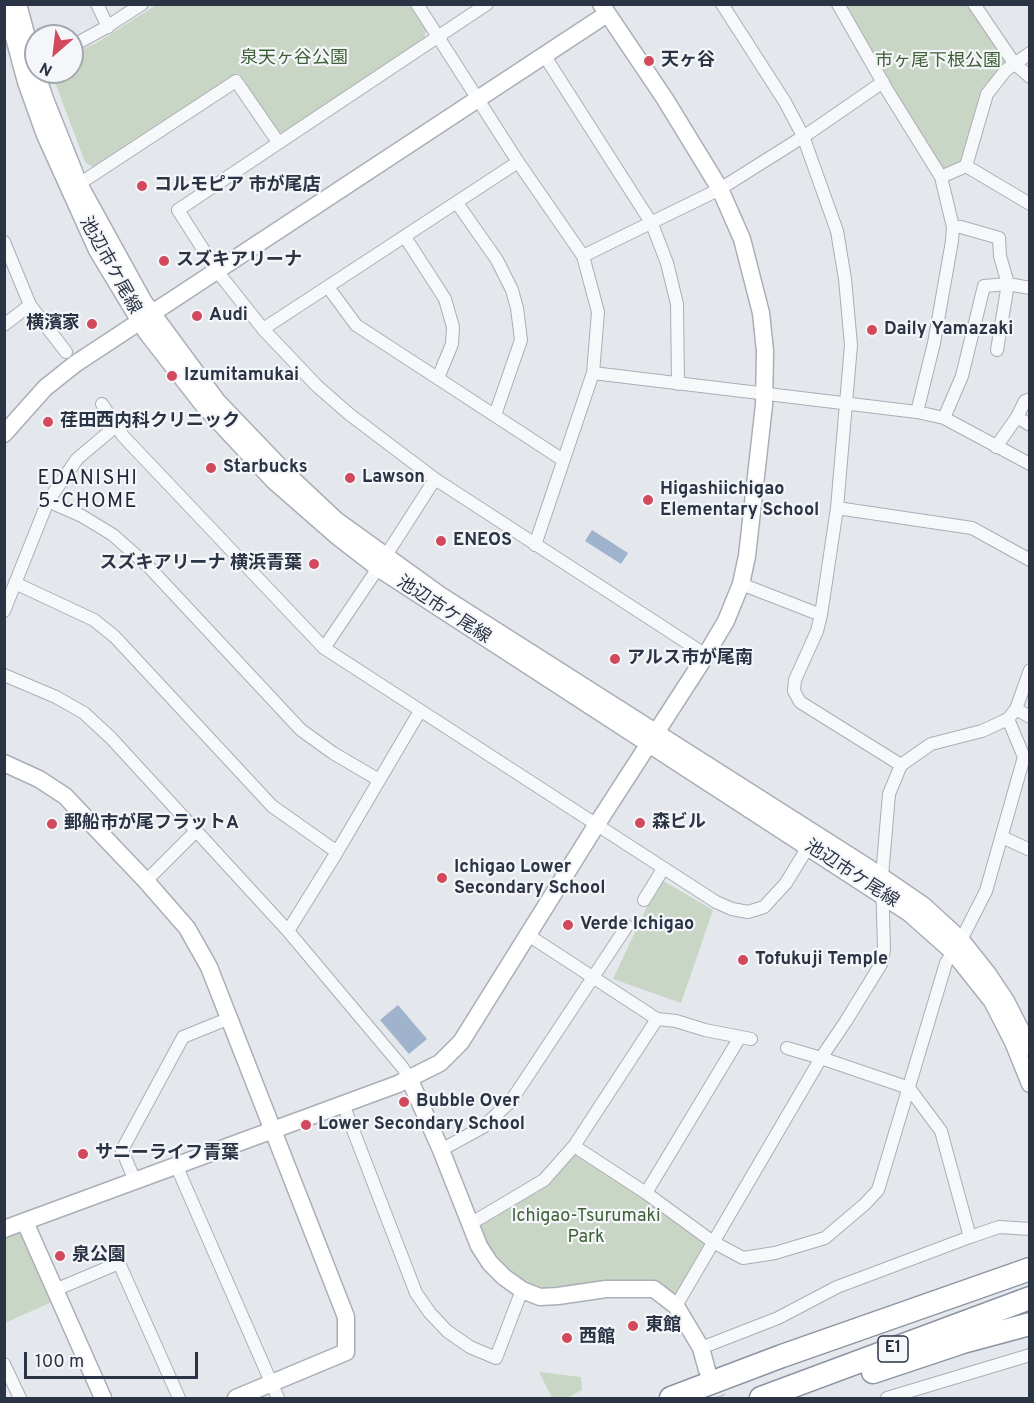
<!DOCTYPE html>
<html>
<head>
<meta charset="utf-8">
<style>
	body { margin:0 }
	#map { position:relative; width:1034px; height:1403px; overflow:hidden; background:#e4e7ec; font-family:Overpass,sans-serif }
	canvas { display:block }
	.frame { position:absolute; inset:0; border:6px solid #2b3445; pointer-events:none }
	.north { position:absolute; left:24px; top:24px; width:60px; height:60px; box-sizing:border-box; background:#f4f6f9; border:2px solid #a4a8b1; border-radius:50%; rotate:208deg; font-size:16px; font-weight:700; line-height:24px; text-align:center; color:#2b3445 }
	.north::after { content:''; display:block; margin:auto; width:21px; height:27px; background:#d1495b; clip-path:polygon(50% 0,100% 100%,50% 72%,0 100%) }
	.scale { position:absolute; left:24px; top:1352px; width:174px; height:27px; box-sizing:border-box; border:3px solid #2b3445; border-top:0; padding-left:8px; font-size:18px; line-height:21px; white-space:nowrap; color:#2b3445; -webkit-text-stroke:4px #f4f6f9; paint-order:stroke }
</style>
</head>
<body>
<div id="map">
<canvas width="1034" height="1403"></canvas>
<div class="frame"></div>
<div class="north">N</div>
<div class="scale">100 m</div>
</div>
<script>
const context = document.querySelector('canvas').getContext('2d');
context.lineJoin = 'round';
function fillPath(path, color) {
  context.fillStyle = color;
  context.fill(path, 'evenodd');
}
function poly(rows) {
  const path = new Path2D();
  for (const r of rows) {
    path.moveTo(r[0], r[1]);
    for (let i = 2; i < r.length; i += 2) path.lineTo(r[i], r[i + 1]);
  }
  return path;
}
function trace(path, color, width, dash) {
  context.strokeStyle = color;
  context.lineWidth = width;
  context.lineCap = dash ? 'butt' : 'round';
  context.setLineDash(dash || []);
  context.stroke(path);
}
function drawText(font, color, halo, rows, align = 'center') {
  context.font = font + ' Overpass,"Noto Sans JP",sans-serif';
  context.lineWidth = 4.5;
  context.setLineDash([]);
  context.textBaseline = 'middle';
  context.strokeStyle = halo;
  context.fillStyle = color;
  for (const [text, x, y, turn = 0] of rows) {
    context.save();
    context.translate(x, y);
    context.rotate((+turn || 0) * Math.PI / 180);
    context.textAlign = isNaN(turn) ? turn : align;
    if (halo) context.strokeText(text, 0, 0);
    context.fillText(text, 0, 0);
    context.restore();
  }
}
fillPath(poly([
	[156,5,409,5,426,30,424,40,283,133,277,131,238,73,93,167,85,162,51,72,72,72,72,54,98,42],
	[838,5,973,5,1014,63,987,94,966,166,941,177],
	[660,879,713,910,681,1003,613,979],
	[574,1146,713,1242,676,1306,654,1289,522,1290,470,1224,544,1180],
	[21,1230,54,1301,5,1323,5,1237],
	[539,1372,581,1377,582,1390,567,1398,552,1398]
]), '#c9d6c5');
fillPath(poly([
	[592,530,628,553,621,564,585,541],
	[398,1005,427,1039,409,1054,380,1020]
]), '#9fb4cc');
trace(poly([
	[709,1374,718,1398]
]), '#bfc3cb', 16, [16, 8]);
const street = poly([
	[97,4,108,27],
	[417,4,518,162,583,256,598,312,593,373,535,545],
	[487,4,178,210,217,271,263,329,317,386,349,414,435,479,706,655],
	[722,4,785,102,803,136,837,231,845,279,851,345,837,508,821,615,817,631,795,680,794,691,800,702,901,765],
	[838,4,887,90,941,177,953,227,952,241,934,343,917,412],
	[974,4,1014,63,1030,77],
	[72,46,105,28,142,4],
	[544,55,652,224,667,263,677,304,678,384],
	[966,166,1030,204],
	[941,177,966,166,987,94,1006,70,1030,53],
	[79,184,236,81,278,142],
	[457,203,497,260,512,290,517,308,521,340,495,415],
	[953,227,961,227,999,238,1000,256,1008,284,1030,288],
	[405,237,445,299,453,327,452,344,438,378],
	[4,242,30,305],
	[583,256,720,189,809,133,883,82],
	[328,287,356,325,563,460],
	[4,325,30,305,66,352],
	[263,329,518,162],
	[593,373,917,412,944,418,1030,464],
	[102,404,123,436,324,648,716,902,732,909,748,912,764,907,786,883,808,847],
	[1017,417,1030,425],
	[944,418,962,376,984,286,1008,284,997,350],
	[996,447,1017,417,1025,401,1030,399],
	[48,501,82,516,113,535,148,566,301,730,333,753,379,780],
	[837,508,972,528,1030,560],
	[385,557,435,479],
	[15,583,94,620,115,637,272,806,337,852],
	[741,584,821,615],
	[4,611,48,501,77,459,116,426],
	[324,648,378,568],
	[4,675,56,697,84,713,111,738,288,931,403,1068,409,1078],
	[1016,709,1030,717],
	[1002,837,1030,850],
	[146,881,196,831],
	[644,900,663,869],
	[288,931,337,852,420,711],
	[528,935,657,1019,676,1021,705,1030,751,1039],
	[343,1104,416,1293,430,1313,447,1331,470,1347,496,1358,522,1290],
	[574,1146,646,1193,713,1242,743,1258,775,1253,825,1238,865,1204,878,1190,946,963,961,940,986,891,1024,757,1008,719],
	[441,1150,483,1127,511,1101,627,926],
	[176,1165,278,1398],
	[135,1181,122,1150,183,1037,230,1018],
	[646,1193,740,1037],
	[470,1224,544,1180,574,1146,657,1019],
	[970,1237,941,1131,909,1088,821,1058,846,1021,881,964,884,950,882,876,889,794,901,765,931,744,982,731,1008,719,1016,709,1030,670],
	[55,1290,119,1263,179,1398],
	[676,1306,821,1058,787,1048],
	[701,1348,778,1318,837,1287,970,1237,999,1227,1030,1229],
	[4,1364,20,1398],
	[887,1398,1030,1355]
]);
const secondary = poly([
	[5,4,26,82,45,135,97,250,147,333,204,406,274,481,338,537,378,568,909,913,953,952,992,1001,1013,1042,1030,1084],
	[18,4,36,71],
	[36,72,45,99,79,184,144,302,217,401,286,473,336,520,440,595,869,868,923,905,961,940,988,974,1006,1001,1030,1048],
	[4,434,45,388,75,364,607,14],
	[4,763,39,779,65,796,146,881,187,928,209,967,346,1317,346,1352,236,1398],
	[409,1078,441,1150,479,1246,490,1263,504,1277,522,1290,540,1297,558,1296,606,1289,654,1289,676,1306,701,1348,707,1370],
	[25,1222,103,1398],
	[4,1229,398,1084,440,1063,461,1042,597,824,701,663,726,621,741,584,747,556,764,405,765,351,761,313,742,239,720,189,665,99,601,4]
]);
const highway = poly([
	[873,1372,963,1342,1030,1324],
	[671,1398,782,1356,1030,1269],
	[761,1398,1030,1298]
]);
trace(street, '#a9aeb7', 14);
trace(secondary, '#a9aeb7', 19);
trace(highway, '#8b94a3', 25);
trace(street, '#f7f8fa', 12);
trace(secondary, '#fff', 16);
trace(highway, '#fff', 22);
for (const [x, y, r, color] of [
	[649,61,6,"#d1495b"],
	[142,186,6,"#d1495b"],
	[164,261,6,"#d1495b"],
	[197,316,6,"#d1495b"],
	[92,324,6,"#d1495b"],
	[872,330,6,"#d1495b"],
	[172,376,6,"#d1495b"],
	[48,422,6,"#d1495b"],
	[211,468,6,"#d1495b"],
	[350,478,6,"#d1495b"],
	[648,500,6,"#d1495b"],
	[441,541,6,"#d1495b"],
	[314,564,6,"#d1495b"],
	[615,659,6,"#d1495b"],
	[640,823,6,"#d1495b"],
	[52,824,6,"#d1495b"],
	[442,878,6,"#d1495b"],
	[568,925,6,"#d1495b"],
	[743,960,6,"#d1495b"],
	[404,1102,6,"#d1495b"],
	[306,1125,6,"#d1495b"],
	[83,1154,6,"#d1495b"],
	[60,1256,6,"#d1495b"],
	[633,1326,6,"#d1495b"],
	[567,1338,6,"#d1495b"]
]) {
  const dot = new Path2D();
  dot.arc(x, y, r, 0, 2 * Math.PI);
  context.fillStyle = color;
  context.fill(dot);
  trace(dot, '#f4f6f9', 2);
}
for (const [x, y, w] of [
	[893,1349,30]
]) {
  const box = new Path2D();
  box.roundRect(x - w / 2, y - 13, w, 26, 4.5);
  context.fillStyle = '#f4f6f9';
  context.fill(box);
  trace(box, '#2b3445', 1.5);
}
drawText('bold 16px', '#2b3445', null, [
	["E1",893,1349]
]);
drawText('18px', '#3f6138', '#f4f6f9', [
	["泉天ヶ谷公園",294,59],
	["市ヶ尾下根公園",938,62],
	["Ichigao-Tsurumaki",586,1217],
	["Park",586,1238]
]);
drawText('bold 18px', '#2b3445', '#f4f6f9', [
	["天ヶ谷",661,61],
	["コルモピア 市が尾店",154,186],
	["スズキアリーナ",176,261],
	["Audi",209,316],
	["横濱家",80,324,"right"],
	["Daily Yamazaki",884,330],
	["Izumitamukai",184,376],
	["荏田西内科クリニック",60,422],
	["Starbucks",223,468],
	["Lawson",362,478],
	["Higashiichigao",660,490],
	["Elementary School",660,511],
	["ENEOS",453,541],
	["スズキアリーナ 横浜青葉",302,564,"right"],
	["アルス市が尾南",627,659],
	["森ビル",652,823],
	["郵船市が尾フラットA",64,824],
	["Ichigao Lower",454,868],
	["Secondary School",454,889],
	["Verde Ichigao",580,925],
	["Tofukuji Temple",755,960],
	["Bubble Over",416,1102],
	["Lower Secondary School",318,1125],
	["サニーライフ青葉",95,1154],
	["泉公園",72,1256],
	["東館",645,1326],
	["西館",579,1338]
], 'left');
drawText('18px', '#2b3445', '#f4f6f9', [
	["池辺市ケ尾線",109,266,61],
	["池辺市ケ尾線",443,611,33],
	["池辺市ケ尾線",851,875,33]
]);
context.letterSpacing = '1.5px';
drawText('20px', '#1d2536', '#f4f6f9', [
	["EDANISHI",88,480],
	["5-CHOME",88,503]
]);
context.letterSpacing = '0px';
</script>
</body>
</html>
